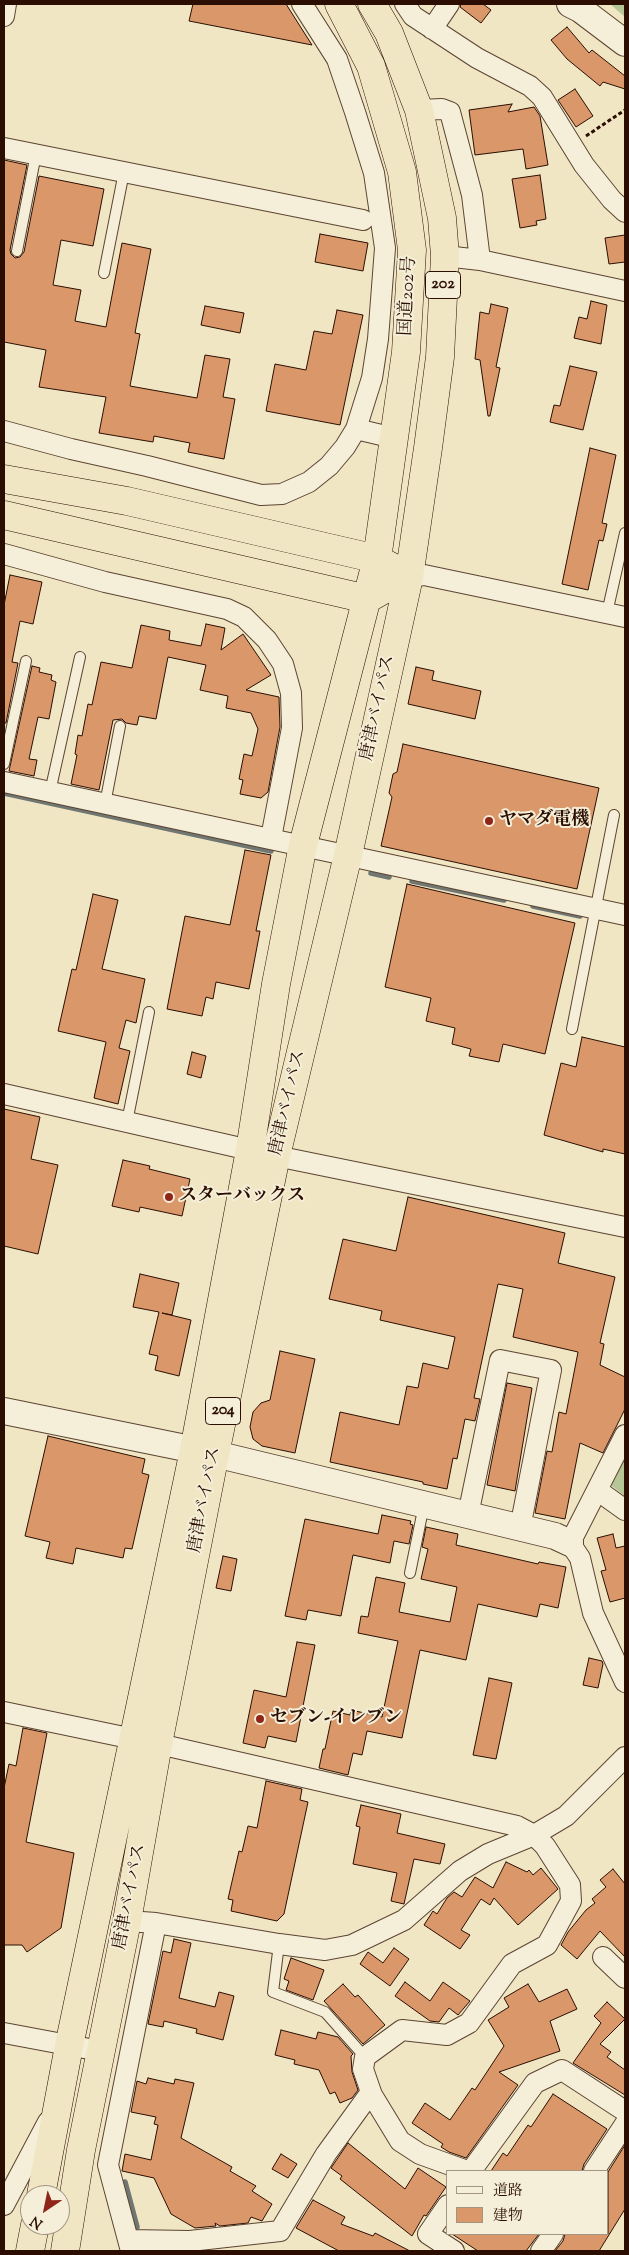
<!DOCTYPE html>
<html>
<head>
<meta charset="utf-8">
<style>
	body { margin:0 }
	#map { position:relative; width:629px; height:2255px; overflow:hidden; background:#f0e6c4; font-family:"Sorts Mill Goudy","Noto Serif JP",serif }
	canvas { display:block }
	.frame { position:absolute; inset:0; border:5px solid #2b0e01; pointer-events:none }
	.legend { position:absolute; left:446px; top:2170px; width:162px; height:65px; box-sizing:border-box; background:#f5efd9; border:1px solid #a49583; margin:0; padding:6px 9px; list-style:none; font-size:15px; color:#2b0e01 }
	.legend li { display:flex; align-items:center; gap:10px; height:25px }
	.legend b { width:25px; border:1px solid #a49583 }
	.north { position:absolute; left:20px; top:2185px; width:50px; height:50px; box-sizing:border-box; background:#f5efd9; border:1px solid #a49583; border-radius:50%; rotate:214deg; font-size:14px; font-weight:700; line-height:20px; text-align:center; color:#2b0e01 }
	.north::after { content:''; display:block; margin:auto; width:18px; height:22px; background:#8f2418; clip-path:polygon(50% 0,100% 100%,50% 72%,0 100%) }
</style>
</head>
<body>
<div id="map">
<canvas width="629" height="2255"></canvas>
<div class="frame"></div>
<ul class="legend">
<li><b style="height:6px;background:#f5efd9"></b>道路</li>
<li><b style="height:14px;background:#d9976a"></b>建物</li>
</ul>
<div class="north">N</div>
</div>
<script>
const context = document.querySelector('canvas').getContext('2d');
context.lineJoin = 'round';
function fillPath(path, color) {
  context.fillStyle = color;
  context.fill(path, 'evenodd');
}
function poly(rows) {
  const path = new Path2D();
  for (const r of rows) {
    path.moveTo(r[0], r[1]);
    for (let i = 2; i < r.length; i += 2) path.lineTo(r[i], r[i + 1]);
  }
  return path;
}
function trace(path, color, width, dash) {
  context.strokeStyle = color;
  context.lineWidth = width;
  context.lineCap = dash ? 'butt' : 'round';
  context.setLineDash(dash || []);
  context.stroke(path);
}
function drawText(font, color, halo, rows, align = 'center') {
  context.font = font + ' "Sorts Mill Goudy","Noto Serif JP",serif';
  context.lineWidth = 4;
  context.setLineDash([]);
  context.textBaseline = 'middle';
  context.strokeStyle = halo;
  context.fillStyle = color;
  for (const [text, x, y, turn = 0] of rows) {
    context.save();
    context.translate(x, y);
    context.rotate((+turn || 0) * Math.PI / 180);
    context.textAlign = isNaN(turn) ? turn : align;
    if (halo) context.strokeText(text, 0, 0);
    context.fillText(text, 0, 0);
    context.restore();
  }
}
fillPath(poly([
	[610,4,625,4,625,17],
	[625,1450,625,1496,608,1483]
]), '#b7c696');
trace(poly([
	[4,793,271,851],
	[371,873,389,877],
	[412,881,504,900],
	[533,906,580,916],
	[125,2182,137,2227]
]), '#707772', 5.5);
const building = poly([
	[193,4,286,4,312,45,189,21,193,4],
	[461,4,483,4,491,10,481,23,460,7,461,4],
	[567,27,589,53,592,50,625,76,625,89,603,82,600,86,567,59,551,40,567,27],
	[575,89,593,116,576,127,558,100,575,89],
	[512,104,508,112,534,107,540,116,548,165,526,169,523,149,475,155,469,110,512,104],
	[4,160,27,165,10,250,11,254,15,258,20,257,24,252,39,176,104,189,93,246,61,240,53,285,81,290,75,321,106,327,122,243,151,249,135,333,140,334,130,386,197,398,205,355,230,359,223,397,235,399,224,459,188,452,190,443,154,436,153,442,99,433,106,397,39,387,46,350,4,342,4,160],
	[540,175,546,219,536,221,537,225,520,228,512,179,540,175],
	[320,234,368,243,363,271,315,262,320,234],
	[625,235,625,262,609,264,605,238,625,235],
	[591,301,607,305,601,344,574,338,579,317,587,319,591,301],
	[491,304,508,308,496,367,500,368,490,416,488,416,480,360,475,359,480,312,489,314,491,304],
	[205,306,244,313,240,333,201,325,205,306],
	[337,310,363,315,340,425,266,411,275,364,306,370,314,331,332,334,337,310],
	[570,366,597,372,583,430,550,422,554,405,560,406,570,366],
	[590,448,616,455,602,523,607,524,603,541,599,540,588,590,562,584,590,448],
	[10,575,42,582,33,624,20,621,12,662,18,663,6,723,4,723,4,605,10,575],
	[206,624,225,628,221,650,243,634,271,675,246,690,279,697,280,727,268,792,261,798,240,794,243,780,239,779,244,754,252,756,258,729,251,713,226,708,228,696,200,690,206,665,168,657,156,719,139,716,137,725,126,723,122,719,113,720,99,790,71,784,77,755,75,754,78,735,82,736,88,704,92,705,101,662,132,668,141,625,170,631,169,640,201,646,206,624],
	[32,666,40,668,39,672,52,675,51,680,56,682,49,719,38,717,29,759,37,760,34,776,9,771,32,666],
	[416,667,434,671,432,680,481,691,475,719,408,704,416,667],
	[403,744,599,788,577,889,381,846,392,797,389,793,393,774,397,772,403,744],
	[245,850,271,855,256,931,260,931,249,989,216,982,213,999,206,997,202,1016,167,1009,185,916,230,925,245,850],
	[407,884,575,923,545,1054,503,1044,499,1062,469,1056,471,1049,452,1044,455,1028,426,1021,431,998,385,987,407,884],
	[93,894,118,900,102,969,145,979,136,1023,126,1020,119,1048,130,1051,118,1104,94,1098,106,1042,58,1031,72,969,76,970,93,894],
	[582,1037,625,1047,625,1154,603,1149,603,1152,544,1135,561,1063,576,1067,582,1037],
	[192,1052,206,1056,201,1078,187,1074,192,1052],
	[4,1109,40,1117,31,1159,58,1165,38,1254,4,1246,4,1109],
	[123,1160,150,1166,149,1169,190,1179,182,1216,140,1207,139,1212,112,1206,123,1160],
	[408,1197,565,1233,558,1263,615,1277,600,1343,604,1344,600,1365,625,1377,625,1409,603,1453,580,1443,565,1519,535,1513,547,1451,552,1452,559,1412,566,1414,578,1352,513,1337,523,1289,498,1284,474,1398,480,1399,475,1421,465,1419,457,1459,453,1458,447,1489,423,1484,423,1482,330,1462,340,1412,399,1425,407,1386,418,1388,423,1363,448,1369,455,1337,380,1320,382,1311,329,1299,343,1239,396,1251,408,1197],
	[140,1274,179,1283,172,1315,162,1313,191,1320,179,1376,155,1370,158,1356,149,1354,159,1312,133,1307,140,1274],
	[280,1351,315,1359,295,1453,262,1446,253,1439,250,1427,253,1412,261,1403,270,1400,280,1351],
	[507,1383,532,1388,515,1491,487,1485,507,1383],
	[48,1436,145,1459,142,1473,149,1475,132,1549,125,1548,123,1558,76,1548,73,1564,46,1558,50,1542,25,1536,48,1436],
	[382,1515,411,1521,410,1524,413,1525,409,1544,394,1541,390,1563,353,1555,341,1616,308,1610,306,1620,285,1616,305,1519,378,1534,382,1515],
	[426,1527,458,1534,456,1545,538,1564,539,1562,566,1567,558,1608,540,1604,537,1617,478,1604,466,1660,420,1650,402,1738,367,1731,362,1755,353,1753,348,1775,319,1768,323,1749,325,1749,333,1711,350,1715,351,1710,382,1717,398,1641,358,1633,361,1616,368,1617,376,1577,405,1583,399,1612,450,1622,457,1587,421,1579,428,1549,422,1547,426,1527],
	[613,1534,616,1548,625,1546,625,1598,610,1602,601,1571,606,1570,597,1538,613,1534],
	[223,1556,237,1559,231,1591,216,1588,223,1556],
	[297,1642,315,1645,296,1742,268,1736,265,1748,243,1743,254,1690,286,1697,297,1642],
	[589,1658,602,1661,603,1664,598,1688,583,1685,589,1658],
	[489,1678,512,1683,496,1759,473,1755,489,1678],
	[23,1728,47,1733,26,1842,74,1853,61,1928,27,1952,22,1945,4,1945,4,1788,9,1764,16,1766,23,1728],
	[266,1781,302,1789,300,1800,308,1802,284,1914,277,1921,231,1911,233,1900,228,1899,239,1851,242,1852,248,1826,257,1828,266,1781],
	[361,1805,401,1814,397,1833,445,1844,440,1864,414,1859,404,1904,391,1901,397,1873,353,1864,360,1827,356,1826,361,1805],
	[506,1862,527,1872,529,1870,533,1875,541,1868,558,1889,518,1925,494,1898,490,1905,481,1899,461,1930,470,1935,460,1949,424,1925,433,1911,437,1914,447,1898,454,1892,462,1897,475,1877,493,1888,506,1862],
	[613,1869,625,1884,625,1957,600,1931,577,1959,561,1945,568,1932,586,1910,595,1903,592,1899,606,1887,600,1880,613,1869],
	[174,1939,191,1943,179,1998,215,2007,219,1992,234,1996,223,2040,196,2033,197,2029,164,2021,163,2027,148,2024,163,1951,171,1953,174,1939],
	[394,1948,409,1959,390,1986,360,1964,368,1952,383,1963,394,1948],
	[291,1958,324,1970,313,2000,286,1990,289,1981,284,1979,291,1958],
	[405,1982,430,2001,443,1982,470,2001,458,2015,449,2008,439,2022,430,2021,395,1996,405,1982],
	[343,1984,355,1997,358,1995,385,2025,363,2044,324,2001,343,1984],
	[528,1984,539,2002,567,1989,577,2009,550,2021,560,2051,499,2072,518,2085,466,2158,449,2152,441,2147,443,2144,412,2123,425,2103,450,2120,472,2088,475,2090,504,2046,488,2020,509,2007,504,1998,528,1984],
	[607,2002,625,2019,600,2044,611,2052,607,2057,625,2070,625,2095,573,2063,601,2023,594,2016,607,2002],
	[281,2030,316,2039,318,2032,338,2037,353,2054,351,2056,352,2072,358,2090,352,2098,340,2103,335,2092,330,2094,319,2070,294,2064,295,2060,275,2055,281,2030],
	[148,2078,174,2084,175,2079,194,2083,181,2138,232,2167,230,2171,256,2186,252,2191,272,2204,262,2221,251,2217,248,2223,220,2226,215,2223,216,2226,195,2228,171,2214,154,2178,122,2171,125,2154,151,2160,158,2125,154,2124,156,2117,131,2112,137,2081,146,2084,148,2078],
	[553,2094,607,2129,584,2164,582,2171,491,2171,503,2153,507,2156,528,2125,531,2127,553,2094],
	[348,2143,405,2189,418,2168,446,2187,426,2216,424,2215,412,2236,340,2179,342,2176,331,2168,348,2143],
	[625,2145,625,2209,599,2251,555,2251,563,2241,565,2234,608,2234,608,2172,625,2145],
	[281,2154,297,2164,288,2178,272,2169,281,2154],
	[313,2200,345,2217,341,2224,373,2236,375,2233,410,2251,339,2251,296,2228,313,2200],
	[452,2234,539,2234,526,2251,478,2251,452,2234]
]);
fillPath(building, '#d9976a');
trace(building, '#2b0e01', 1);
const service = poly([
	[17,251,36,154],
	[104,273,124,172],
	[607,613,625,533],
	[4,764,26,661],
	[50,792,80,657],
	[105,804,120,726],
	[572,1029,614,815],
	[127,1122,149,1012],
	[410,1573,424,1505],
	[279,1944,273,1992,325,2012,365,2057]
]);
const minor = poly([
	[405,4,413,16,477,58,530,86,542,97,584,165,612,200,625,212],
	[4,16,6,4],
	[432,29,449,4],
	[419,110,442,109,450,112,472,195,480,260],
	[4,148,363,220],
	[445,256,480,260,625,291],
	[356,429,394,438],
	[4,431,71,449,147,466,261,495,282,494,309,482,329,466,345,447,356,429,372,378,378,339,385,248,374,173,355,112,337,59,302,4],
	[4,554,105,582,227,609,244,617,267,640,283,664,291,693,292,728,271,838],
	[409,577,424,575,625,617],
	[4,782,625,915],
	[4,1094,276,1156,625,1227],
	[625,1435,570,1543,580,1558,593,1613,625,1682],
	[597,1490,625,1510],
	[468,1515,500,1360,551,1370,520,1528],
	[4,1712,172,1747,517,1826,534,1835,545,1846,570,1885,571,1901,547,1945,512,1964,469,2023,447,2035,402,2030,365,2057,363,2069,372,2095,400,2141,420,2154,467,2171],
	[127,1921,156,1923,279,1944,325,1950,352,1945,404,1920,460,1871,488,1854,534,1835,566,1816,625,1757],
	[603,1957,625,1978],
	[4,2033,100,2051],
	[471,2171,535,2083,562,2070,625,2111],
	[594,2171,625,2124],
	[4,2205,48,2122],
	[448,2205,428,2234,454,2251],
	[128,2240,190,2241,280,2231,326,2154,371,2092],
	[131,2251,108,2165,156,1923],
	[541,2251,553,2234]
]);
const tertiary = poly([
	[570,4,580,9,625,43],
	[4,1411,215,1454,555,1536,570,1543]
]);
const trunk = poly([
	[4,479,127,501,377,559,392,567],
	[4,515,367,599,383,590],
	[41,2195,69,2046,194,1450,250,1150,276,984,303,845,377,559,406,352,412,250,402,172,371,66,339,4],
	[30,2251,35,2225],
	[65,2251,81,2150,127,1921,158,1744,215,1454,276,1156,348,855,409,577,428,448,440,357,445,256,442,218,419,110,389,33,372,4]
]);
trace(service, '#5c4432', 12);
trace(minor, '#5c4432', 22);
trace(tertiary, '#5c4432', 28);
trace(trunk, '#2b0e01', 29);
trace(poly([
	[586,136,625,110]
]), '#2b0e01', 3, [4, 2.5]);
trace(service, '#f5efd9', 10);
trace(minor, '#f5efd9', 20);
trace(tertiary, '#f5efd9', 26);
trace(trunk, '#f0e6c4', 28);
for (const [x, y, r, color] of [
	[489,821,5,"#8f2418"],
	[169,1197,5,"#8f2418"],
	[260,1719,5,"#8f2418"]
]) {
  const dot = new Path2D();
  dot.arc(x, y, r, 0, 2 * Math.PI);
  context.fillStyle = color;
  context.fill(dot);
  trace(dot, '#f5efd9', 2);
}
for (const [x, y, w] of [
	[443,285,35],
	[223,1411,35]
]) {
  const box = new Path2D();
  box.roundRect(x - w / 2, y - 13.5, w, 27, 4);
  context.fillStyle = '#f5efd9';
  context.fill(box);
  trace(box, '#2b0e01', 1);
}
drawText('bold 16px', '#2b0e01', null, [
	["202",443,285],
	["204",223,1411]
]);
drawText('18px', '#2b0e01', '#f5efd9', [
	["国道202号",409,296,-87],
	["唐津バイパス",379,708,-78],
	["唐津バイパス",289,1103,-77],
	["唐津バイパス",206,1500,-79],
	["唐津バイパス",131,1897,-79]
]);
drawText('bold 18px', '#2b0e01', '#f5efd9', [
	["ヤマダ電機",499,821],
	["スターバックス",179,1197],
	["セブン-イレブン",270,1719]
], 'left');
</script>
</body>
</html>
